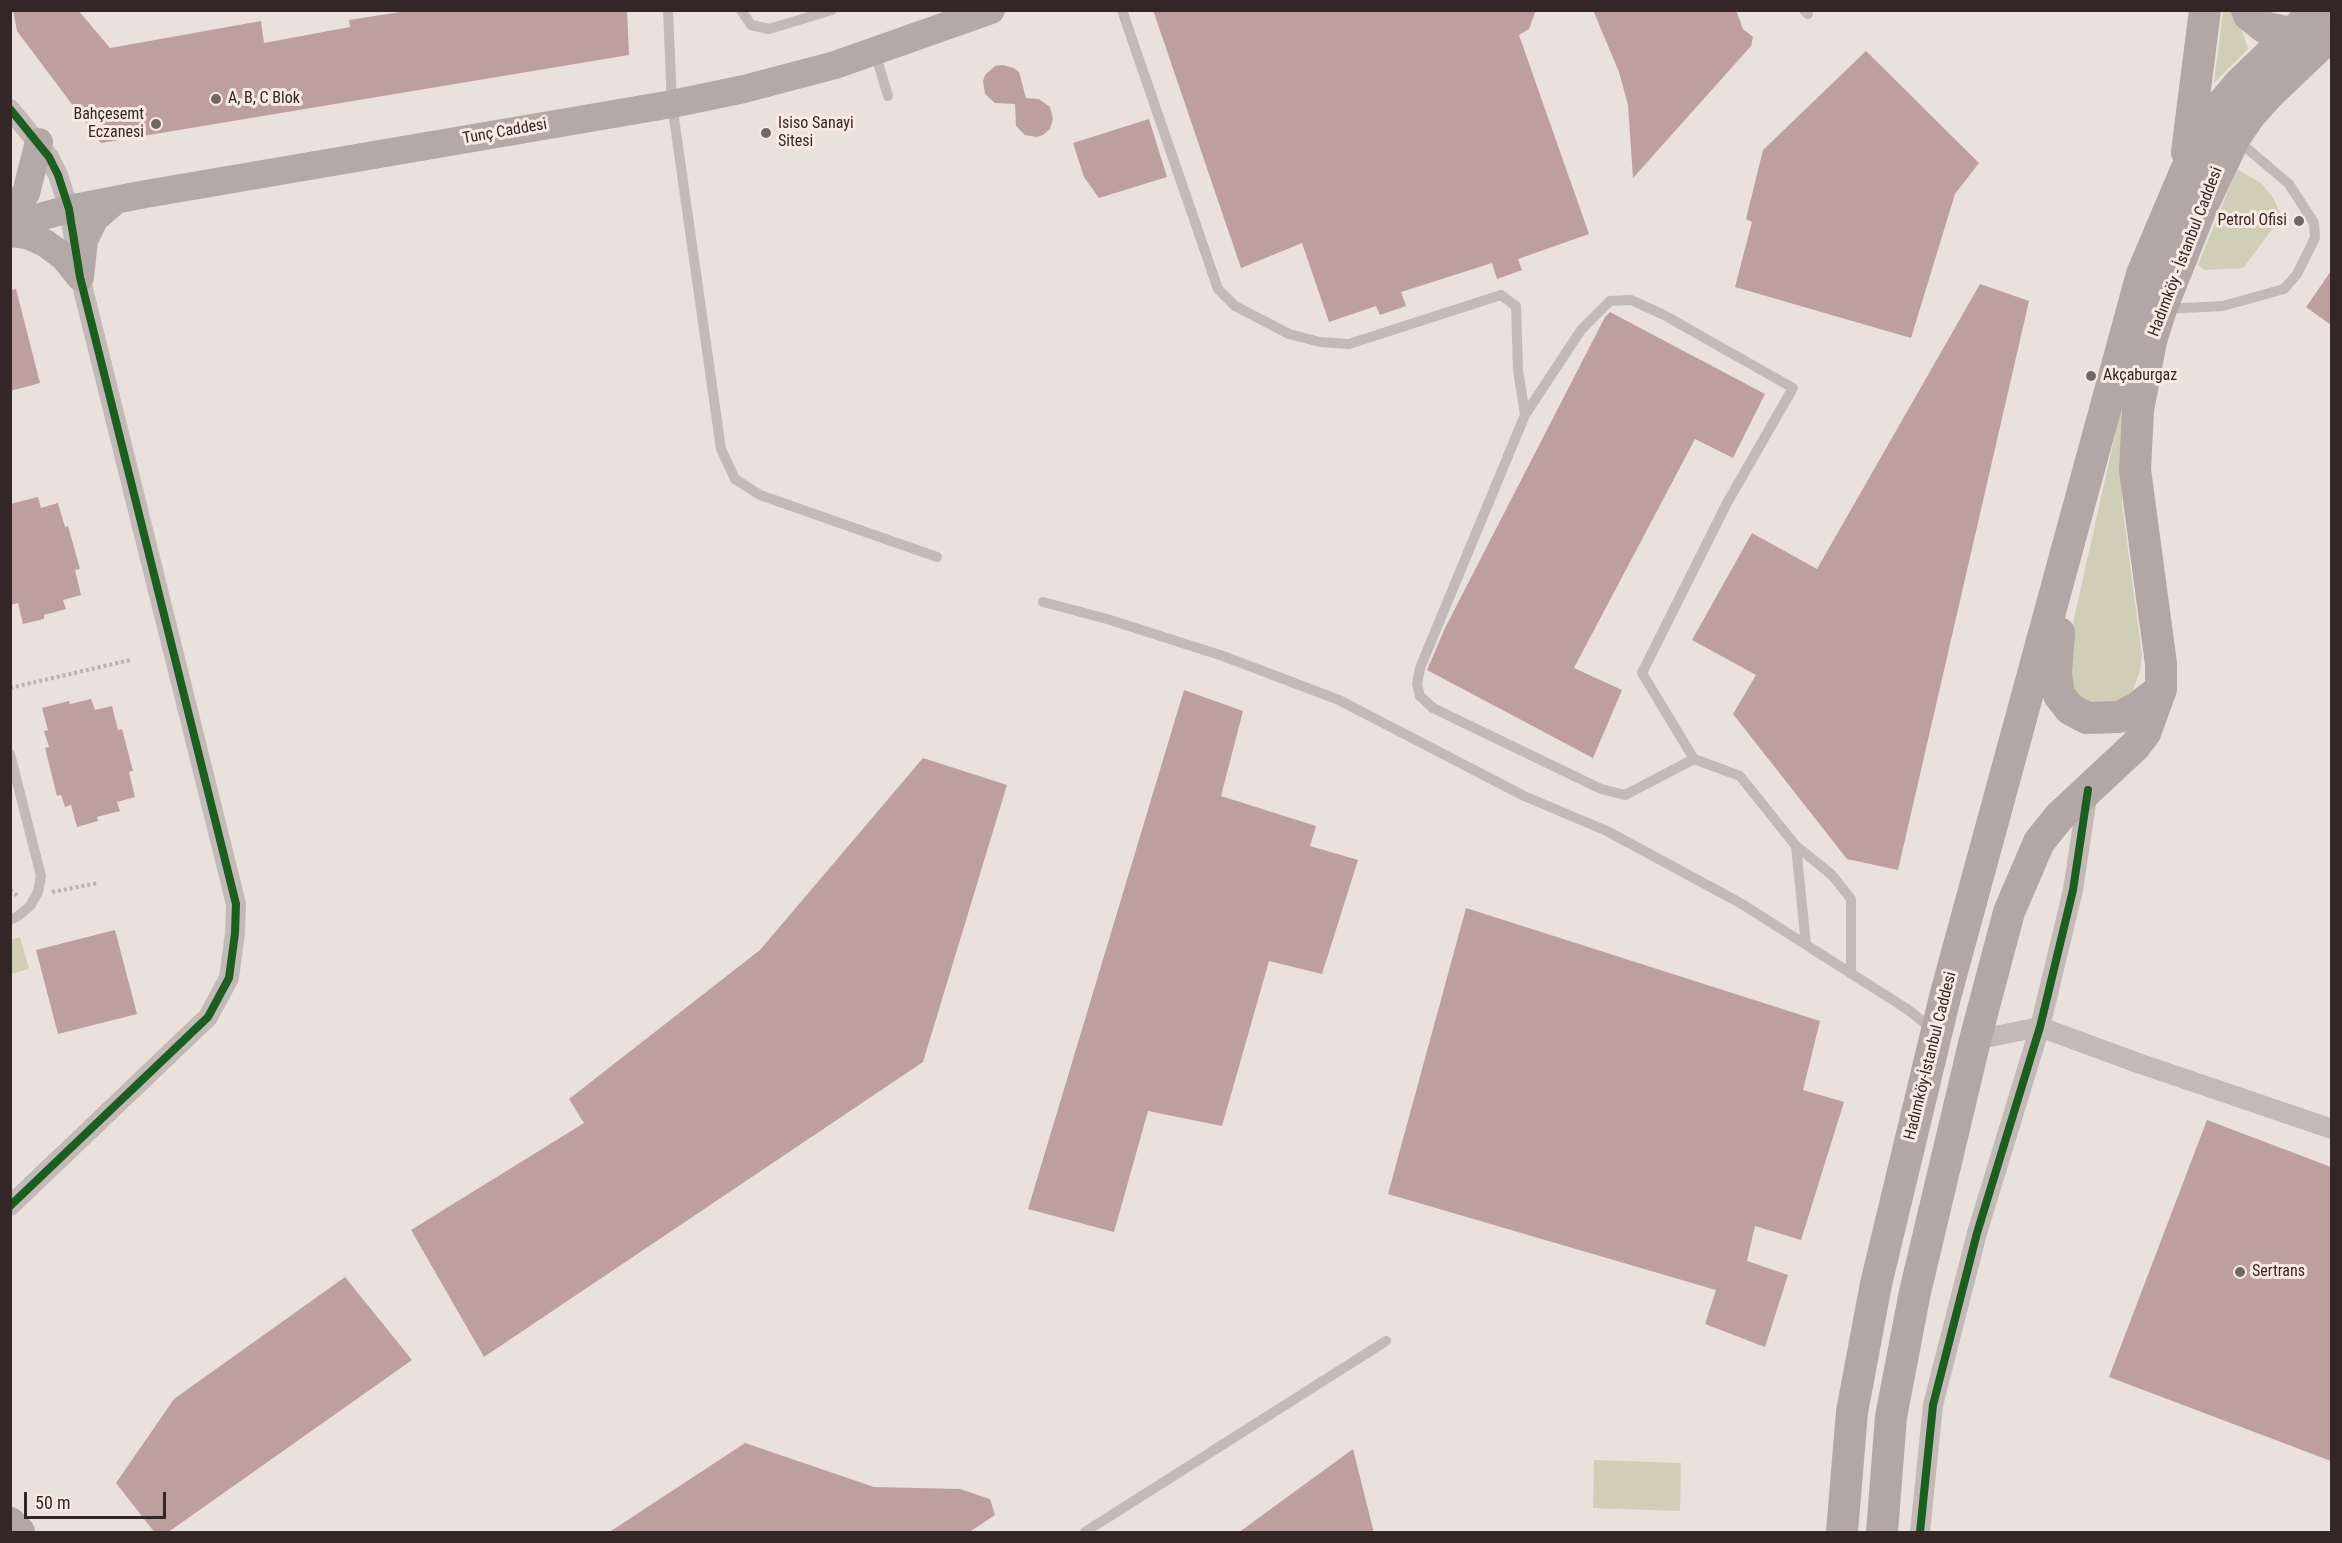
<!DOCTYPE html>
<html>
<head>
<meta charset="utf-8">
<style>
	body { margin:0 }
	#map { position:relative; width:2342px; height:1543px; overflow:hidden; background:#eae0dc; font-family:"Roboto Condensed",sans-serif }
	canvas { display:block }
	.frame { position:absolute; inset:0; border:12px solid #332625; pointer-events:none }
	.scale { position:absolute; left:24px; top:1492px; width:142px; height:27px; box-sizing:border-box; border:3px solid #332625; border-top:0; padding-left:8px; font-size:18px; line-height:21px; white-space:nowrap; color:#332625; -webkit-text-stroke:4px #f8e9e2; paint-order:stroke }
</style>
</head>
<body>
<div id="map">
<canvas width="2342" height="1543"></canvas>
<div class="frame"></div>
<div class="scale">50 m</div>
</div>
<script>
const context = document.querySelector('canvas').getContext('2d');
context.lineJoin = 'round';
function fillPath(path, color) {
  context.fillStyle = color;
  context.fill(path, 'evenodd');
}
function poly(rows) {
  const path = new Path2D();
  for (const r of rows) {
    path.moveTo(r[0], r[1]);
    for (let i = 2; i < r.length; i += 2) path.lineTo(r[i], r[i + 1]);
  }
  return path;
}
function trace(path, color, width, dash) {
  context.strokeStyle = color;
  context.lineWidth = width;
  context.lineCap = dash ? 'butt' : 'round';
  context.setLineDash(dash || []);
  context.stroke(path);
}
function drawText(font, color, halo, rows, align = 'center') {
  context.font = font + ' "Roboto Condensed",sans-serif';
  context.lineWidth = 6;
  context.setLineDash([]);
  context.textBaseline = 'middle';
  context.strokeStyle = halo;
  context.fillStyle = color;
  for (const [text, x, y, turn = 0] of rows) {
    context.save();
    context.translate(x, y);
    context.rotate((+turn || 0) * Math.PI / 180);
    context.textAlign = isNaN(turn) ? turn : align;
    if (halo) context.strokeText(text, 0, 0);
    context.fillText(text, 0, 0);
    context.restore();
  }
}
fillPath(poly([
	[2223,11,2236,11,2248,49,2214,83],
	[2237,169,2261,183,2273,198,2280,213,2280,219,2243,268,2205,270,2198,265],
	[2133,354,2121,457,2122,504,2142,655,2140,671,2133,690,2123,701,2096,708,2071,692,2065,659],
	[20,937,29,969,11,974,11,940],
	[1594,1460,1681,1463,1680,1511,1593,1508]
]), '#d0ceb6');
fillPath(poly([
	[13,10,78,10,110,48,261,21,264,43,350,27,349,20,413,10,627,10,629,55,101,143,17,31],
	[1153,10,1536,10,1529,29,1519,35,1589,234,1518,259,1522,270,1497,279,1492,263,1401,292,1406,306,1380,315,1376,306,1329,322,1302,243,1241,268],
	[1593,10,1736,10,1743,29,1753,37,1751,46,1633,178,1628,105,1619,72],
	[1866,51,1979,163,1955,194,1911,338,1735,287,1752,222,1746,219,1763,150],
	[1002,65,1014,68,1019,72,1026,98,1039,99,1050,107,1053,119,1050,129,1043,135,1037,137,1025,135,1016,126,1015,104,995,103,985,94,983,81,985,75,995,66],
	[1149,119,1167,177,1099,198,1084,177,1073,143],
	[2331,271,2331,325,2306,307],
	[1980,284,2029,301,1898,870,1847,859,1733,714,1756,675,1692,640,1752,533,1817,569],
	[16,289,40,383,10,391,10,290],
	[1610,312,1765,394,1733,458,1695,439,1574,668,1622,690,1593,758,1427,670,1445,628,1605,317],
	[38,497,41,508,58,503,65,527,68,526,80,569,75,570,81,595,63,600,66,609,44,615,44,619,23,624,18,603,10,605,10,504],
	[1184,690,1243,711,1221,796,1316,826,1310,846,1358,860,1322,974,1269,961,1222,1126,1148,1111,1114,1232,1028,1209],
	[91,699,95,710,112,706,118,730,122,729,133,771,129,772,135,797,117,802,120,811,97,817,98,821,77,827,71,805,65,807,61,795,57,796,45,748,49,747,44,731,48,730,42,708,69,701,70,704],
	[923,758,1007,785,923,1062,484,1357,411,1230,584,1123,569,1099,760,950],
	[1466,908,1820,1021,1803,1090,1844,1102,1801,1240,1755,1226,1747,1261,1788,1275,1765,1347,1705,1324,1716,1290,1388,1194],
	[115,930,137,1014,58,1034,36,950],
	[2207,1120,2331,1167,2331,1461,2109,1377],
	[345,1277,412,1360,167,1533,155,1533,116,1483,174,1399],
	[745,1443,874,1487,960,1489,990,1499,995,1515,968,1533,608,1533],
	[1353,1449,1374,1533,1238,1533]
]), '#bda09e');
trace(poly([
	[10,688,130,660],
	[10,890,19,897],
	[52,892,98,883]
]), '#bcb1ae', 4, [3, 3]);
trace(poly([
	[668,10,672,104,721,449,735,479,760,495,937,557],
	[741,10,751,25,769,29,832,10],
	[1122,10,1218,289,1235,306,1289,334,1320,342,1349,344,1501,295,1516,306,1518,370,1525,415],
	[1804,10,1808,14],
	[875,53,888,96],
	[2164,309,2223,306,2284,289,2297,274,2315,238,2314,223,2289,184,2237,140],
	[1043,602,1107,619,1223,656,1339,700,1524,796,1607,831,1742,904,1907,1009,1934,1030],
	[10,754,41,876,38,892,30,906,18,916,10,920],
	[1694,759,1625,795,1601,789,1433,708,1420,696,1417,684,1420,668,1525,415,1581,330,1610,301,1631,300,1664,315,1793,388,1727,503,1642,673,1694,759,1740,776,1796,846,1832,875,1851,899,1851,974],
	[1796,846,1806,945],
	[1085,1532,1386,1341]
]), '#c3b9b6', 10);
trace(poly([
	[10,109,49,157,58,175,69,209,80,277,236,904,235,933,229,978,208,1017,10,1206],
	[1975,1040,2040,1027,2138,1063,2332,1129],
	[1920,1532,1933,1405,1977,1233,2040,1027,2073,890,2088,791]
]), '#c3b9b6', 20);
trace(poly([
	[10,213,26,193,39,142],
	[10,225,69,209,140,195,672,104,744,89,835,65,991,10],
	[10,233,27,235,45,243,64,257,80,277,84,240,95,218,116,200]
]), '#b4a9a6', 28);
trace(poly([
	[2247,10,2249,15,2264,27,2291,33],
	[2187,152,2205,10],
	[2059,633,2056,673,2059,695,2070,709,2087,718,2119,717,2137,708,2161,689],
	[10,1523,19,1532],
	[1842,1532,1852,1412,1876,1284,1945,997,2142,274,2184,175,2201,138,2218,109,2239,84,2316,10],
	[1882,1532,1891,1417,1915,1292,1975,1040,2009,912,2039,842,2059,817,2135,746,2145,733,2161,689,2161,664,2135,470,2138,410,2151,341,2161,309,2200,211,2235,137,2250,115,2268,95,2332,34]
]), '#b2a7a5', 32);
trace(poly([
	[10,109,49,157,58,175,69,209,80,277,236,904,235,933,229,978,208,1017,10,1206],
	[1920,1532,1933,1405,1977,1233,2040,1027,2073,890,2088,790]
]), '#1b5e20', 8);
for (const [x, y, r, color] of [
	[216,99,6,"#736765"],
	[156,124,6,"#736765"],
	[766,133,6,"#736765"],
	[2299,221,6,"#736765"],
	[2091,376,6,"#736765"],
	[2240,1272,6,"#736765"]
]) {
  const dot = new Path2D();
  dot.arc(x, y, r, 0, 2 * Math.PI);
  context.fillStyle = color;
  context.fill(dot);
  trace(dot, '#f8e9e2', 2);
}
drawText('16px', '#332625', '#f8e9e2', [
	["A, B, C Blok",228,99],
	["Bahçesemt",144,115,"right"],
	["Eczanesi",144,133,"right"],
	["Isiso Sanayi",778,124],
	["Sitesi",778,142],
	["Petrol Ofisi",2287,221,"right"],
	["Akçaburgaz",2103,376],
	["Sertrans",2252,1272]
], 'left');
drawText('16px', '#332625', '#f8e9e2', [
	["Tunç Caddesi",505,132,-10],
	["Hadımköy - İstanbul Caddesi",2186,252,-69],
	["Hadımköy-İstanbul Caddesi",1931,1056,-76]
]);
</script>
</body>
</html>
